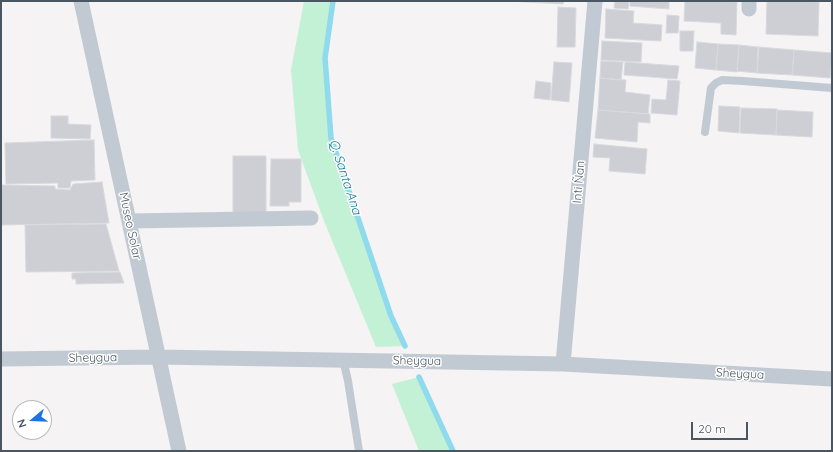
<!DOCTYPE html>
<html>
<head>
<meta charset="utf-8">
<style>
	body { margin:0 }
	#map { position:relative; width:833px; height:452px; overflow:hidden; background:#f5f3f3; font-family:Quicksand,sans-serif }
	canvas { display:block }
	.frame { position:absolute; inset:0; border:2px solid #4a5661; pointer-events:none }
	.north { position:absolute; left:12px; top:400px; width:40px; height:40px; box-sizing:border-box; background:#fff; border:1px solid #b7bbc0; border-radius:50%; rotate:251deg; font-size:11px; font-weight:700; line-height:16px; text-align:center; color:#4a5661 }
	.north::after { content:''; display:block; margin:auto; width:14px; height:18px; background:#1a73e8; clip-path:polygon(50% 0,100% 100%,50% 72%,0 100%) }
	.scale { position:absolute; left:691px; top:422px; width:57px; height:18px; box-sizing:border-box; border:2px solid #4a5661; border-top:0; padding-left:5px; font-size:12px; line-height:14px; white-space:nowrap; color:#4a5661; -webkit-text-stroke:3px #fff; paint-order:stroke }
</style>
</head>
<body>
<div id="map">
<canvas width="833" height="452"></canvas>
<div class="frame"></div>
<div class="north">N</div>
<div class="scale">20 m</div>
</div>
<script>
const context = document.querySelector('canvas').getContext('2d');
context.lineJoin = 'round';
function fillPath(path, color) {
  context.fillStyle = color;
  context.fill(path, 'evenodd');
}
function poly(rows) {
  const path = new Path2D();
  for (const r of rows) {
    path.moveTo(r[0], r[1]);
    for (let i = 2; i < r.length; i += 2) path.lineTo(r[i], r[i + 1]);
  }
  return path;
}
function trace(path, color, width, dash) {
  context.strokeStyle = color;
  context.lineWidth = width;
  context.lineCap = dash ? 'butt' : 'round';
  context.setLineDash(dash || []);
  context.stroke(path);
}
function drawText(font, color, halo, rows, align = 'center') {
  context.font = font + ' Quicksand,sans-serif';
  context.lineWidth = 3;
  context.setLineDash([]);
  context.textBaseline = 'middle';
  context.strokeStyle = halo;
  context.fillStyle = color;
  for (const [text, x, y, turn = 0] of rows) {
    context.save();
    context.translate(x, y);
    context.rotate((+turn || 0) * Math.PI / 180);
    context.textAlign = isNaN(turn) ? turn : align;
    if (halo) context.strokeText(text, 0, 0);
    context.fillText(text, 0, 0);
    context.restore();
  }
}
fillPath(poly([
	[304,1,333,1,325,58,331,138,391,316,405,346,376,347,324,221,298,150,291,70],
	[419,377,451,451,419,451,392,384]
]), '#c3f1d5');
trace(poly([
	[333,1,325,58,331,138,391,316,405,346],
	[419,377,453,451]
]), '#90daee', 5.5);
const building = poly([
	[508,1,564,1,563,4,508,1],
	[615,1,629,1,628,9,614,8,615,1],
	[630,1,669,1,669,9,630,6,630,1],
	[685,1,737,2,736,35,721,34,721,23,684,21,685,1],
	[767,1,819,2,818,36,766,34,767,1],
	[558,7,576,8,575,47,557,47,558,7],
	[606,9,634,11,633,23,662,25,661,41,605,38,606,9],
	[667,15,679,16,678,33,666,33,667,15],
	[680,31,694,31,693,51,680,51,680,31],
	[602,41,642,43,641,62,601,60,602,41],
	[697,42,718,44,716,70,695,68,697,42],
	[718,44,739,45,737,72,716,70,718,44],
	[739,45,758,47,757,73,737,71,739,45],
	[759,47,794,50,792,75,757,73,759,47],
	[794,50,832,53,830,78,792,75,794,50],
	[601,61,623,62,621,80,600,78,601,61],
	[554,62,572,63,569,102,551,100,554,62],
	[625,62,679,66,677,79,624,75,625,62],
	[600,78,626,80,625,92,650,95,648,114,598,110,600,78],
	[668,80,680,81,677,115,651,113,652,99,666,100,668,80],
	[536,81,551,83,550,100,534,98,536,81],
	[719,106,740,107,739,133,718,131,719,106],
	[741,108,777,109,776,135,740,133,741,108],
	[598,110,650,114,650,123,638,122,637,142,595,138,598,110],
	[777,110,813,112,812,137,776,135,777,110],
	[51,116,68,116,68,124,91,125,90,139,51,138,51,116],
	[94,140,95,180,71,181,70,188,58,188,58,183,6,184,5,143,94,140],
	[594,144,647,149,645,174,609,171,610,158,593,157,594,144],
	[233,156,266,156,266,214,233,214,233,156],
	[271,159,301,159,301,202,289,202,289,206,270,206,271,159],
	[102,182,109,223,1,225,1,185,55,186,55,189,70,190,73,184,102,182],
	[106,224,119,271,26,272,25,225,106,224],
	[120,272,124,283,76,284,76,279,72,279,72,273,120,272]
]);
fillPath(building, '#cdcfd5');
trace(building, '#d7d9de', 1);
trace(poly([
	[705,132,711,88,716,83,722,80,743,81,832,88],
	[343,359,348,381,359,451]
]), '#c1cad2', 8);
trace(poly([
	[81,1,179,451],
	[749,9,749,1],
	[129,221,311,218],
	[1,359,158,357,563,364,832,379],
	[563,364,595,1]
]), '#c1cad2', 15);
drawText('12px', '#4a5661', '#fff', [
	["Inti Ñan",579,182,-85],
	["Museo Solar",130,226,78],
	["Sheygua",93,358,-1],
	["Sheygua",417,361,1],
	["Sheygua",740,374,3]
]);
drawText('italic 13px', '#0c7c9b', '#fff', [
	["Q. Santa Ana",345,177,72]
]);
</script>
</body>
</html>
